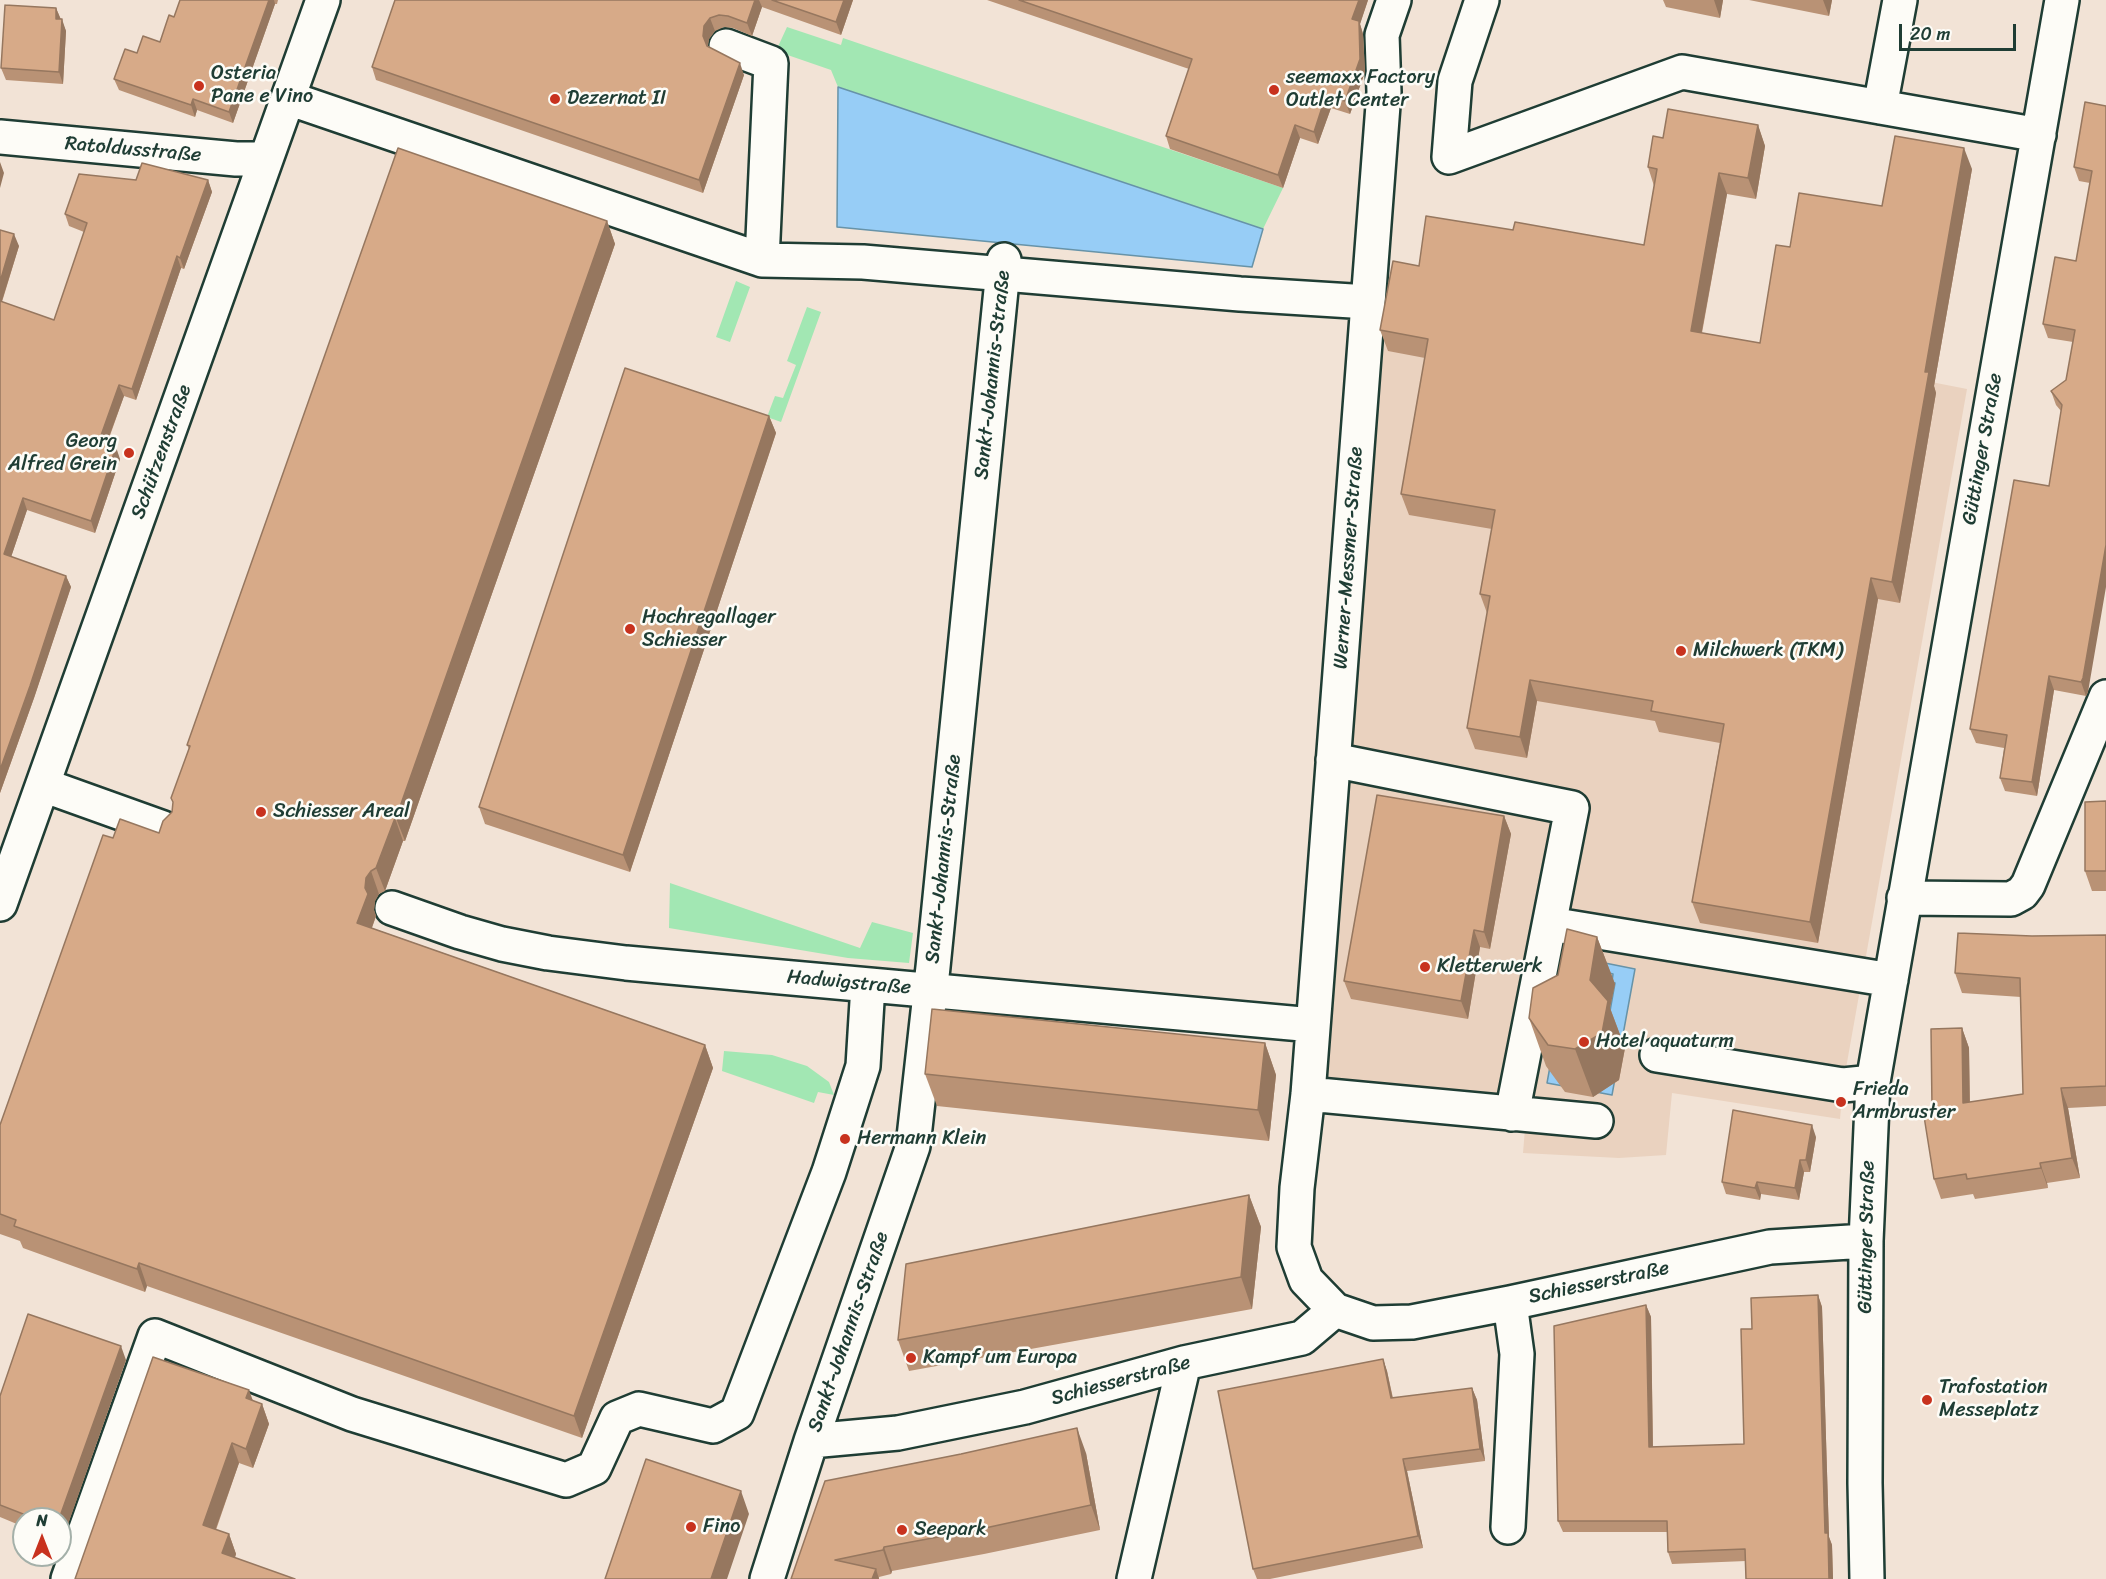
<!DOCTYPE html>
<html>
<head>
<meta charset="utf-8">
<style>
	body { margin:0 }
	#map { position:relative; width:2106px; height:1579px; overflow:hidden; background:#f2e3d6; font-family:Sriracha,sans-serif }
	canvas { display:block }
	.north { position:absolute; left:12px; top:1507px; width:60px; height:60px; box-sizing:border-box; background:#fdfcf7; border:2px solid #a4b0a9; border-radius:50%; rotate:0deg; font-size:16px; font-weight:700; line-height:24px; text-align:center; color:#1f3d34 }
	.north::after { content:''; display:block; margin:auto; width:21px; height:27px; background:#c8321e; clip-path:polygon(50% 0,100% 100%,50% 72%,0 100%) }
	.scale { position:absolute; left:1899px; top:24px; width:117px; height:27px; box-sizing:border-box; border:3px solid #1f3d34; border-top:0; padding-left:8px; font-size:18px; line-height:21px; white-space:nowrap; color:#1f3d34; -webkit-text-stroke:4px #fdfcf7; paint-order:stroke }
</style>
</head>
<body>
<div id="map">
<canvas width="2106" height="1579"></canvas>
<div class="north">N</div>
<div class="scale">20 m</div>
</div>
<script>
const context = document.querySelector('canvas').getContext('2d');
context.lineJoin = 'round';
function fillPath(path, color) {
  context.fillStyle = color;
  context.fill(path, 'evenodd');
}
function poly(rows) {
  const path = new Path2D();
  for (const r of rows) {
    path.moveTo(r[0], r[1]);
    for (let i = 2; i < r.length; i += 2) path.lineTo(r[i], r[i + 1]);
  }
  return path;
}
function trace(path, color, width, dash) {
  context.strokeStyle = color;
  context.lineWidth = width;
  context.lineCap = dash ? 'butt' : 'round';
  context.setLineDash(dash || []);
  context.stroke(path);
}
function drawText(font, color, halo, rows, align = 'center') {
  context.font = font + ' Sriracha,sans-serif';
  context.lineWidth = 5;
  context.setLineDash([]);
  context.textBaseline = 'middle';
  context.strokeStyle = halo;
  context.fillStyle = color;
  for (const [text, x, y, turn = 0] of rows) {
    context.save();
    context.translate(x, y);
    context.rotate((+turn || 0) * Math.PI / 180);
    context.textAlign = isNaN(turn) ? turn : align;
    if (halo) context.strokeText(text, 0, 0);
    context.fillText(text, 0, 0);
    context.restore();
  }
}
fillPath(poly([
	[1390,276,1967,389,1843,1085,1840,1119,1672,1093,1666,1155,1619,1158,1523,1153,1527,1104,1324,1079,1327,999]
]), '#ead2bf');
fillPath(poly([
	[787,27,841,45,843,38,1283,188,1263,229,838,87,831,70,776,51],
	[736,281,750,287,730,342,716,337],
	[807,307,821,312,781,422,767,417,775,396,783,398,796,365,787,361],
	[670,883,860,948,872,922,913,933,909,963,848,958,669,928],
	[724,1051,772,1055,807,1066,829,1082,834,1095,818,1092,814,1103,722,1071]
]), '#a2e7b3');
const water = poly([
	[838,87,1263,229,1252,267,837,227,838,87],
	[1570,956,1635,969,1612,1095,1547,1083,1570,956],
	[1601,971,1613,974,1612,982,1615,983,1610,1011,1601,971]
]);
fillPath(water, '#97cdf6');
trace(water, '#6793a8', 1.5);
const minor = poly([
	[1394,0,1382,35,1384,92,1308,1094,1297,1188,1294,1247,1306,1280,1335,1310,1373,1323,1412,1322,1510,1303,1770,1247,1866,1241],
	[1482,0,1455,81,1449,157,1682,72,2039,135],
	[726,46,771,63,762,260],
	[288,98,762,260,863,262,1240,294,1368,302],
	[1880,107,1900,0],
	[0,137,236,159,266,159],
	[1333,760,1572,808,1512,1114],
	[43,785,163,828],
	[1904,898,2011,899,2022,893,2028,885,2106,697],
	[0,904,323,0],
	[392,908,460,932,502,944,548,953,626,963,1313,1025],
	[1550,924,1891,980],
	[1657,1055,1843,1085,1873,1082],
	[1308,1094,1596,1121],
	[811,1441,898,1433,1025,1407,1184,1363,1302,1338,1335,1310],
	[1508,1527,1517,1354,1510,1303],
	[68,1579,155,1336,352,1414,566,1480,594,1468,617,1418,639,1409,713,1426,737,1413,829,1172,863,1066,868,985],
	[767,1579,811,1441,913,1146,933,967,1004,260],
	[1134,1579,1184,1363],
	[1867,1579,1865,1483,1866,1241,1873,1082,2062,0]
]);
trace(minor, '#1f3d34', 38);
trace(minor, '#fdfcf7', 33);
fillPath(poly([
	[180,0,278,0,277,4,275,4,233,123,197,110,195,117,119,90,114,79,137,53,160,42,174,17],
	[395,0,853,0,841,35,762,7,752,36,733,28,724,27,715,31,709,39,708,46,744,75,703,193,376,80,372,67],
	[987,0,1368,0,1360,24,1363,34,1365,72,1350,114,1331,108,1318,144,1300,138,1283,188,1170,149,1166,136,1189,69],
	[1663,0,1723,0,1720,18,1666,7],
	[1749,0,1832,0,1829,16],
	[56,8,66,31,63,84,6,80,1,68],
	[2106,106,2088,692,2086,696,2054,690,2037,796,2005,791,2000,778,2004,748,1976,743,1970,729,2049,486,2061,411,2056,405,2051,391,2066,380,2073,342,2048,338,2043,324,2076,261,2090,183,2079,181,2074,167],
	[1758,125,1765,146,1756,199,1727,194,1702,333,1760,343,1790,247,1882,206,1972,169,1934,386,1936,393,1900,603,1878,599,1818,943,1700,923,1692,902,1720,743,1659,732,1655,721,1537,701,1527,758,1475,749,1467,728,1487,613,1480,594,1492,529,1409,515,1401,494,1425,358,1388,351,1380,330,1419,266,1513,230,1644,245,1654,186,1648,167,1663,138],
	[136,180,208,180,212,192,184,269,181,268,136,400,124,396,107,444,120,459,95,533,27,510,11,557,66,576,71,587,34,698,0,793,0,230,19,246,2,302,54,320,84,232,69,226,65,214],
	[607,221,615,244,405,841,403,841,385,891,379,894,375,901,374,910,376,916,372,928,705,1045,713,1068,582,1438,147,1286,145,1292,23,1248,20,1241,0,1234,0,1125,113,838,159,833,172,812,189,749,187,745],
	[769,416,776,433,630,872,485,824,479,807],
	[2106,801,2106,891,2092,891,2085,871],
	[1504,816,1511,834,1490,949,1480,947,1468,1019,1351,999,1344,981],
	[2106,935,2106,1106,2068,1108,2080,1178,2047,1183,2048,1188,1975,1199,1973,1194,1941,1199,1934,1179,1932,1108,1962,1028,1969,1048,1970,1102,2023,1094,2021,997,1962,993,1955,973,2032,936],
	[1597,937,1615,984,1610,1008,1625,1048,1619,1080,1593,1097,1565,1092,1546,1066,1529,1018,1558,975],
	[1265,1043,1276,1075,1269,1141,937,1106,925,1074],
	[1816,1137,1810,1172,1804,1172,1799,1200,1761,1194,1760,1200,1726,1194,1722,1182],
	[1249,1195,1261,1227,1252,1309,909,1371,898,1340],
	[1818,1295,1822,1307,1829,1537,1832,1545,1833,1579,1746,1579,1746,1561,1672,1564,1668,1552,1667,1532,1563,1532,1558,1521,1646,1305,1651,1317,1653,1447,1744,1444,1752,1329],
	[1383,1359,1387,1371,1393,1398,1472,1388,1477,1400,1485,1461,1407,1471,1423,1548,1270,1579,1257,1579,1253,1569],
	[126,1360,62,1541,60,1541,60,1519,24,1519,24,1527,0,1517,0,1396],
	[253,1401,262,1404,269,1424,253,1468,239,1463,216,1530,229,1534,236,1554,235,1558,75,1579],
	[1086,1453,1100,1530,984,1554,892,1571,891,1574,879,1577,879,1579,791,1579,961,1454]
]), '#b99275');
fillPath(poly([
	[269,0,274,0,275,4,233,123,229,112],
	[755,0,759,0,762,7,752,36,747,23],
	[844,0,853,0,841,35,836,22],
	[1359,0,1368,0,1360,24,1363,34,1365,72,1350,114,1345,101,1352,19],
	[1714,0,1723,0,1720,18],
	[1823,0,1832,0,1829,16],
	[56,8,61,20,56,19],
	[710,18,715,31,709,39,707,48,703,36,704,26],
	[62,19,66,31,63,84,59,72],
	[740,63,744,75,703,193,699,180],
	[1326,95,1331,108,1318,144,1314,132],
	[193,99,197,110,195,117,191,105],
	[1295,125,1300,138,1283,188,1278,175],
	[1758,125,1765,146,1756,199,1748,178],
	[1964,148,1972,169,1934,386,1936,393,1900,603,1892,582,1925,372],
	[0,162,4,173,0,188],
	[1719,173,1727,194,1698,352,1691,331],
	[208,180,212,192,184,269,180,258],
	[607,221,615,244,405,841,396,818],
	[14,234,19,246,0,307,0,282],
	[177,256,181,268,136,400,132,389],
	[119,385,124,396,103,453,99,441],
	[769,416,776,433,630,872,623,855],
	[116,447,120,459,95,533,91,521],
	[23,498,27,510,8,566,4,554],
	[2106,545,2106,587,2088,692,2086,696,2081,682],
	[66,576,71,587,34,698,0,793,0,770],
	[1871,578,1878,599,1818,943,1810,922],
	[2049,676,2054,690,2037,796,2032,782],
	[1530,680,1537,701,1527,758,1520,737],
	[1504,816,1511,834,1490,949,1484,932],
	[395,818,403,841,385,891,376,868],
	[371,871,379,894,375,901,374,910,376,916,365,946,357,923,365,888,366,878],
	[1474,930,1480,947,1468,1019,1461,1001],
	[1597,937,1615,984,1610,1008,1625,1048,1619,1080,1593,1097,1575,1049],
	[1962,1028,1969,1048,1970,1123,1963,1103],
	[1265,1043,1276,1075,1269,1141,1258,1110],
	[705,1045,713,1068,582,1438,574,1416],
	[2061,1088,2068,1108,2080,1178,2072,1158],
	[1812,1125,1816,1137,1810,1172,1806,1160],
	[1800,1160,1804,1172,1799,1200,1795,1188],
	[2040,1163,2047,1183,2048,1188,2041,1168],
	[1757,1182,1761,1194,1760,1200,1755,1188],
	[1249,1195,1261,1227,1252,1309,1241,1277],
	[139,1263,147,1286,145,1292,137,1269],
	[1818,1295,1822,1307,1829,1537,1832,1545,1833,1579,1829,1579,1825,1533],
	[1646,1305,1651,1317,1653,1459,1649,1447],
	[121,1346,126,1360,62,1541,60,1537,60,1519,59,1519],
	[1383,1359,1387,1371,1395,1410,1391,1398],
	[1472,1388,1477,1400,1485,1461,1480,1449],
	[249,1390,256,1409,246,1398],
	[262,1404,269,1424,253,1468,246,1449],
	[1077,1428,1086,1453,1100,1530,1091,1505],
	[232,1443,239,1463,210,1545,203,1525],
	[1403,1459,1407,1471,1423,1548,1418,1536],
	[741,1491,749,1514,727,1579,711,1579],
	[229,1534,236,1554,229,1573,222,1553],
	[884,1547,892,1571,891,1574,883,1550],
	[876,1569,879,1579,872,1579]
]), '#96775f');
const building = poly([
	[180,0,269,0,229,112,193,99,191,105,114,79,125,49,137,53,143,36,160,42,169,15,174,17,180,0],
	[395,0,755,0,747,23,728,16,719,15,710,18,704,26,703,36,707,46,740,63,699,180,372,67,395,0],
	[772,0,844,0,836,22,772,0],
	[1019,0,1359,0,1352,19,1359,21,1360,59,1345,101,1326,95,1314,132,1295,125,1278,175,1166,136,1192,59,1019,0],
	[5,5,56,8,56,19,62,19,59,72,1,68,5,5],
	[2085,102,2106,106,2106,545,2083,678,2081,682,2049,676,2032,782,2000,778,2007,735,1970,729,2014,480,2049,486,2062,405,2051,391,2066,380,2075,330,2043,324,2055,257,2076,261,2092,171,2074,167,2085,102],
	[1668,109,1758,125,1748,178,1719,173,1691,331,1760,343,1776,245,1790,247,1799,193,1882,206,1895,136,1964,148,1925,372,1929,372,1892,582,1871,578,1810,922,1692,902,1724,724,1651,711,1653,701,1530,680,1520,737,1467,728,1490,596,1480,594,1495,510,1401,494,1428,339,1380,330,1393,261,1419,266,1426,216,1513,230,1515,222,1644,245,1657,169,1648,167,1653,136,1663,138,1668,109],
	[398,148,607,221,396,818,395,818,376,868,371,871,366,878,365,888,368,894,357,923,705,1045,574,1416,139,1263,137,1269,14,1226,16,1220,0,1214,0,1125,103,835,113,838,120,819,159,833,163,821,172,812,173,802,171,798,190,746,187,745,398,148],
	[142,163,208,180,180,258,177,256,132,389,119,385,99,441,116,447,91,521,23,498,4,554,66,576,30,686,0,770,0,301,54,320,87,223,65,214,79,174,136,180,142,163],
	[0,230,14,234,0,282,0,230],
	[625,368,769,416,623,855,479,807,625,368],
	[1377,795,1504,816,1484,932,1474,930,1461,1001,1344,981,1377,795],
	[2106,801,2106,871,2085,871,2085,802,2106,801],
	[1567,929,1597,937,1590,980,1608,1001,1602,1033,1575,1049,1548,1045,1529,1018,1533,988,1558,975,1567,929],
	[1958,933,2032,936,2106,935,2106,1086,2061,1088,2072,1158,2040,1163,2041,1168,1967,1179,1966,1174,1934,1179,1923,1110,1932,1108,1931,1029,1962,1028,1963,1103,2023,1094,2020,978,1955,973,1958,933],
	[932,1009,1265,1043,1258,1110,925,1074,932,1009],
	[1733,1110,1812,1125,1806,1160,1800,1160,1795,1188,1757,1182,1755,1188,1722,1182,1733,1110],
	[1249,1195,1241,1277,898,1340,906,1264,1249,1195],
	[1818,1295,1825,1533,1828,1533,1829,1579,1746,1579,1745,1549,1668,1552,1667,1521,1558,1521,1554,1326,1646,1305,1649,1447,1744,1444,1741,1329,1752,1329,1751,1298,1818,1295],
	[28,1314,121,1346,59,1519,36,1519,0,1505,0,1396,28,1314],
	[153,1357,249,1390,246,1398,262,1404,246,1449,232,1443,203,1525,229,1534,222,1553,295,1579,75,1579,153,1357],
	[1383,1359,1391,1398,1472,1388,1480,1449,1403,1459,1418,1536,1253,1569,1218,1391,1383,1359],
	[1077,1428,1091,1505,976,1530,884,1547,883,1550,835,1560,876,1569,872,1579,791,1579,825,1481,961,1454,1077,1428],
	[646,1459,741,1491,711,1579,605,1579,646,1459]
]);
fillPath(building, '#d7aa88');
trace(building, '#96775f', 1.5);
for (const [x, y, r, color] of [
	[199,86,6,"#c8321e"],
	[1274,90,6,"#c8321e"],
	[555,99,6,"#c8321e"],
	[129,453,6,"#c8321e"],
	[630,629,6,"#c8321e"],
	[1681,651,6,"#c8321e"],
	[261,812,6,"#c8321e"],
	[1425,967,6,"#c8321e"],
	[1584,1042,6,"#c8321e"],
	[1841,1102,6,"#c8321e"],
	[845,1139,6,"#c8321e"],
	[911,1358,6,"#c8321e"],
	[1927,1400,6,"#c8321e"],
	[691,1527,6,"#c8321e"],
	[902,1530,6,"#c8321e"]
]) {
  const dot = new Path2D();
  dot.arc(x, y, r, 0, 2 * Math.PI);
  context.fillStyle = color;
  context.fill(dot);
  trace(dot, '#fdfcf7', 2);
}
drawText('20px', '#1f3d34', '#fdfcf7', [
	["Osteria",211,74],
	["Pane e Vino",211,97],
	["seemaxx Factory",1286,78],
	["Outlet Center",1286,101],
	["Dezernat II",567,99],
	["Georg",117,442,"right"],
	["Alfred Grein",117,465,"right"],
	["Hochregallager",642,618],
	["Schiesser",642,641],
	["Milchwerk (TKM)",1693,651],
	["Schiesser Areal",273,812],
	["Kletterwerk",1437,967],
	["Hotel aquaturm",1596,1042],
	["Frieda",1853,1090],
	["Armbruster",1853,1113],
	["Hermann Klein",857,1139],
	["Kampf um Europa",923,1358],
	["Trafostation",1939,1388],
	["Messeplatz",1939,1411],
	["Fino",703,1527],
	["Seepark",914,1530]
], 'left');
drawText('20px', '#1f3d34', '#fdfcf7', [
	["Ratoldusstraße",133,150,5],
	["Sankt-Johannis-Straße",993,375,-84],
	["Güttinger Straße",1983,449,-80],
	["Schützenstraße",162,452,-70],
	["Werner-Messmer-Straße",1349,558,-86],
	["Sankt-Johannis-Straße",944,859,-84],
	["Hadwigstraße",849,983,5],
	["Güttinger Straße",1867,1237,-89],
	["Schiesserstraße",1599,1283,-12],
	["Sankt-Johannis-Straße",849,1332,-71],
	["Schiesserstraße",1121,1381,-15]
]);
</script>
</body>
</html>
